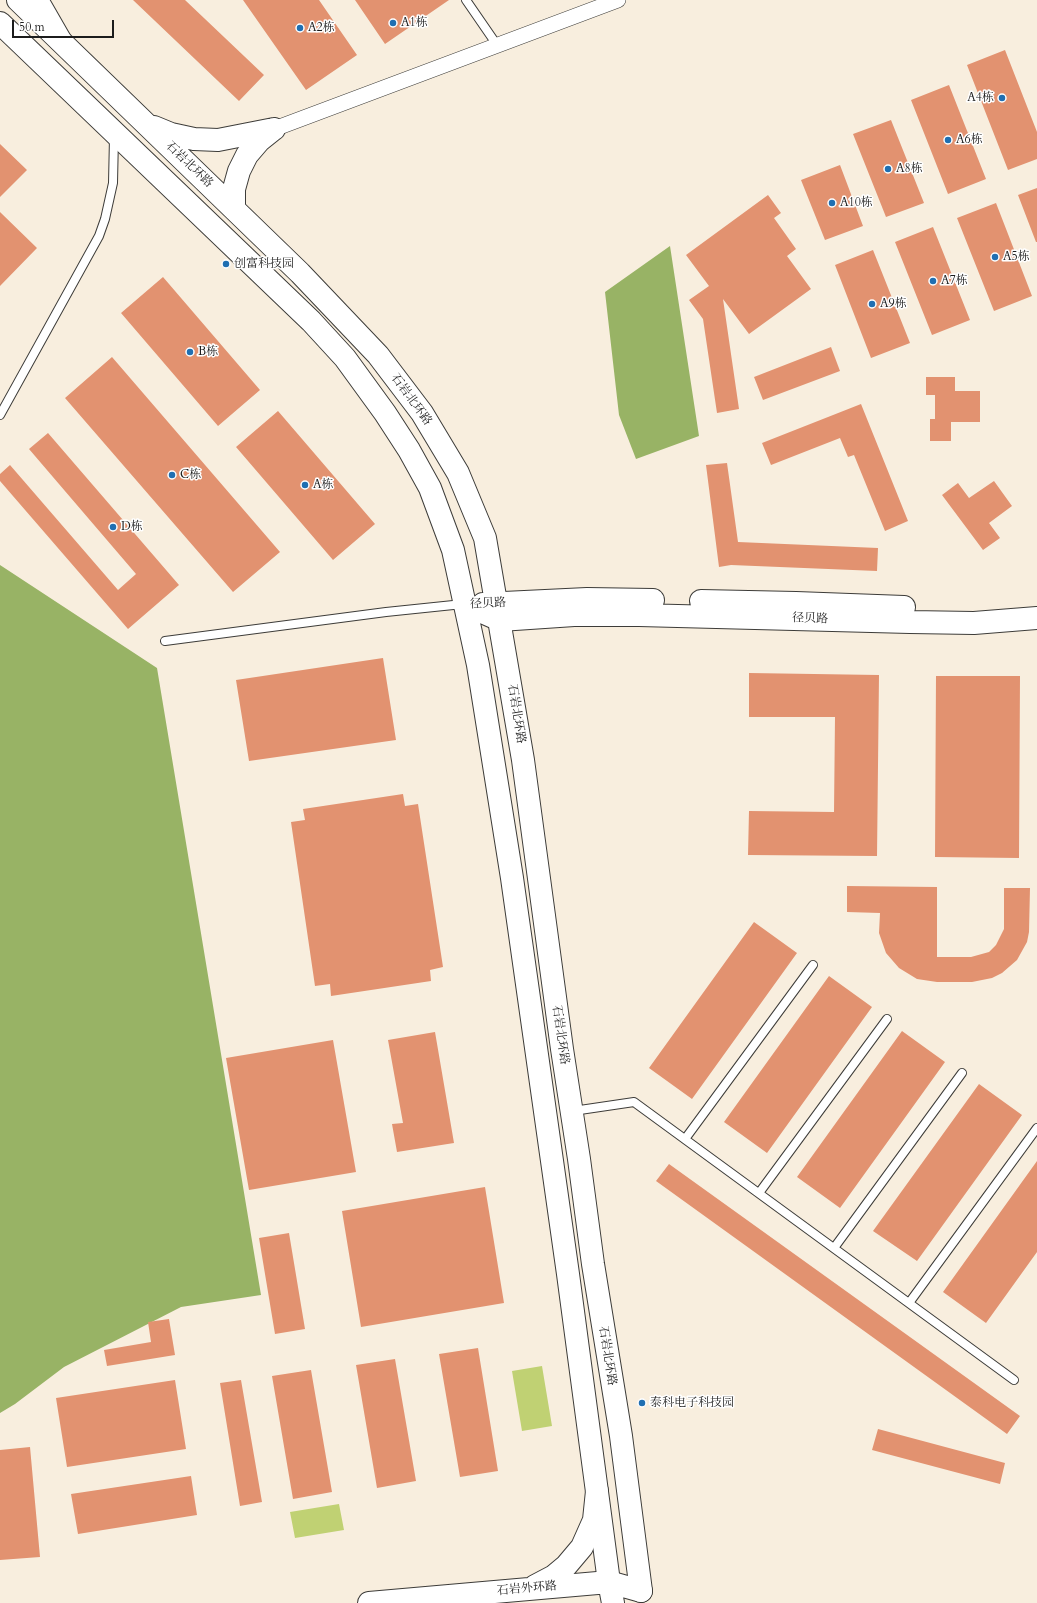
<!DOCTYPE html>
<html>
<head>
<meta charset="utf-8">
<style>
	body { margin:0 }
	#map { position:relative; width:1037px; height:1603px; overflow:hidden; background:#f8eede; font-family:Cardo,serif }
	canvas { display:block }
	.scale { position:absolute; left:12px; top:20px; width:102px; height:18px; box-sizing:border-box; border:2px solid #1c1c1c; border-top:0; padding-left:5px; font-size:12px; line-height:14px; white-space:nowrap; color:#1c1c1c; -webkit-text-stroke:3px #fff; paint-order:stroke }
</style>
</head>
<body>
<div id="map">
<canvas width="1037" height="1603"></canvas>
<div class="scale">50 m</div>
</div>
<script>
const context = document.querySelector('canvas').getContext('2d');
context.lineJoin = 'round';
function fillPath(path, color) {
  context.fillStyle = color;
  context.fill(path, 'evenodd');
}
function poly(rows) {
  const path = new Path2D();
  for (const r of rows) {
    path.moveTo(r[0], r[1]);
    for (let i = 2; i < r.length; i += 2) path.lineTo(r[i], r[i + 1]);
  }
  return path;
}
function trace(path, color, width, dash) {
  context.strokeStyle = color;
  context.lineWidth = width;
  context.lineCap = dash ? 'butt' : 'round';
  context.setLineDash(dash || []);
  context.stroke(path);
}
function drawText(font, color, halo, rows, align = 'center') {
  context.font = font + ' Cardo,"Noto Serif SC",serif';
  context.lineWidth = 3;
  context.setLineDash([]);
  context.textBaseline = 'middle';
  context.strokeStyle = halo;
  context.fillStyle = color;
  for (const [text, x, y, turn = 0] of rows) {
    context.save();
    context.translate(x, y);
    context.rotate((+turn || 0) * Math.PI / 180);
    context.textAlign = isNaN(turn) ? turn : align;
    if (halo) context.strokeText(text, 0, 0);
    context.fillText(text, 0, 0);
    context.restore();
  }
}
fillPath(poly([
	[542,1366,552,1426,522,1431,512,1371],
	[339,1504,344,1530,295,1538,290,1512]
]), '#c0d173');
fillPath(poly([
	[670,246,699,436,636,459,619,415,605,292],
	[0,565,157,668,261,1295,181,1307,64,1367,15,1404,0,1413]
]), '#98b365');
fillPath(poly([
	[133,0,185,0,264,75,239,101],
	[243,0,319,0,357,55,306,90],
	[355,0,449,0,385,44],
	[1005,50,1037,132,1037,159,1008,170,967,65],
	[949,85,986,179,948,194,911,100],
	[891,120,924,203,886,217,853,134],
	[0,144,27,170,0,197],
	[840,165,863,226,825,240,801,180],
	[1037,188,1037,242,1036,242,1018,195],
	[768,195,781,213,774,218,796,249,787,256,811,289,749,334,723,299,739,409,717,413,703,319,689,300,709,286,686,255],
	[996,203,1032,296,994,311,957,218],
	[0,212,37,248,0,286],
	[933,227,970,320,932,335,895,242],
	[873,250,910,343,871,358,835,265],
	[163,277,260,390,218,426,121,313],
	[831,347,840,371,763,400,754,377],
	[112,357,280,552,233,592,65,398],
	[926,377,955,377,955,391,980,391,980,422,951,422,951,441,930,441,930,419,935,419,935,395,926,395],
	[861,404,908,521,885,531,854,455,848,457,840,438,771,465,762,443],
	[278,411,375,524,333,560,236,447],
	[48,433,179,585,128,629,0,481,0,474,10,465,118,590,136,574,29,449],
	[727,463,738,542,878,548,877,571,731,565,719,567,706,465],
	[994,481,1012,506,989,523,1000,538,983,550,942,495,958,483,969,498],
	[383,658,396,740,249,761,236,680],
	[749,673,879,675,877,856,748,855,749,811,834,812,835,717,749,717],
	[936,676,1020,676,1019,858,935,857],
	[403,794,405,806,418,804,443,967,430,970,431,981,331,996,330,984,315,986,291,822,305,820,303,809],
	[847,886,937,887,937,957,971,957,989,952,996,945,1004,929,1004,888,1030,888,1029,932,1027,942,1017,960,1002,973,992,978,972,982,937,982,917,979,899,968,886,953,879,933,880,913,847,912],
	[754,922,797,953,692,1099,649,1068],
	[829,976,872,1007,767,1153,724,1122],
	[902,1031,945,1062,840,1208,797,1177],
	[435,1032,454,1143,397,1152,392,1124,403,1123,388,1040],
	[333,1040,356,1172,249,1190,226,1058],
	[979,1084,1022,1115,917,1261,873,1231],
	[1037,1161,1037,1252,986,1323,943,1292],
	[669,1164,1020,1416,1007,1434,656,1181],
	[485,1187,504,1303,361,1327,342,1211],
	[289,1233,305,1329,275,1334,259,1238],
	[169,1319,175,1355,107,1366,104,1350,151,1342,148,1322],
	[478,1348,498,1471,460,1477,439,1354],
	[395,1359,416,1481,377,1488,356,1365],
	[311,1370,332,1492,293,1499,272,1376],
	[175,1380,186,1449,67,1467,56,1398],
	[241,1380,262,1502,240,1506,220,1383],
	[878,1429,1005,1463,1000,1484,872,1450],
	[30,1447,40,1557,0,1560,0,1450],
	[191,1476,197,1515,78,1534,71,1494]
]), '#e29270');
const lane = poly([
	[466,0,497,45],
	[0,415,99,236,105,219,113,183,114,137],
	[165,641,386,612,463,604],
	[573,1111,634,1102,1014,1380],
	[685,1139,813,965],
	[759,1193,887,1019],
	[834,1248,962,1073],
	[909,1303,1037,1128]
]);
const street = poly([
	[274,129,618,0]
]);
const secondary = poly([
	[18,0,300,273,378,355,422,413,458,473,485,538,523,760,562,1049,579,1159,593,1264,621,1436,641,1591],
	[0,23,311,321,345,358,385,413,409,450,430,488,453,550,478,665,512,878,568,1274,609,1582],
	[154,127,171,134,194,139,218,140,274,129],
	[234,208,234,189,239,171,247,155,259,141,274,129],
	[701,601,796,603,904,607],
	[464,604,500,620,574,615,639,615,910,622,974,623,1037,618],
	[483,604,587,599,653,600]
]);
const primary = poly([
	[37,0,60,40],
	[609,1582,613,1603],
	[535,1586,554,1576,566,1566,582,1547,594,1520,597,1491],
	[369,1603,609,1582,641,1591]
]);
trace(lane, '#3d3c39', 10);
trace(street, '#3d3c39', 16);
trace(secondary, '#3d3c39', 24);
trace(primary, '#3d3c39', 24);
trace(lane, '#fff', 8);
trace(street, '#fff', 15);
trace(secondary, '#fff', 22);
trace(primary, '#fff', 22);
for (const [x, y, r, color] of [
	[393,23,4,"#1f6fb2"],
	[300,28,4,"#1f6fb2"],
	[1002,98,4,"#1f6fb2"],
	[948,140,4,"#1f6fb2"],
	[888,169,4,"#1f6fb2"],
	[832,203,4,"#1f6fb2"],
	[995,257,4,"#1f6fb2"],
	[226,264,4,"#1f6fb2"],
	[933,281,4,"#1f6fb2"],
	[872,304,4,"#1f6fb2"],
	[190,352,4,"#1f6fb2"],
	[172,475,4,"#1f6fb2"],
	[305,485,4,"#1f6fb2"],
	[113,527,4,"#1f6fb2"],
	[642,1403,4,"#1f6fb2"]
]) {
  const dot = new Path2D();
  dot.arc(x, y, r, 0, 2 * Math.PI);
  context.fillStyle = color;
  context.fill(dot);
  trace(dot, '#fff', 1.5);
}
drawText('12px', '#1c1c1c', '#fff', [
	["A1栋",401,23],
	["A2栋",308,28],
	["A4栋",994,98,"right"],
	["A6栋",956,140],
	["A8栋",896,169],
	["A10栋",840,203],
	["A5栋",1003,257],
	["创富科技园",234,264],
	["A7栋",941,281],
	["A9栋",880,304],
	["B栋",198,352],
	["C栋",180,475],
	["A栋",313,485],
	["D栋",121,527],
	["泰科电子科技园",650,1403]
], 'left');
drawText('12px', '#1c1c1c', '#fff', [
	["石岩北环路",189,165,44],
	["石岩北环路",411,400,54],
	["径贝路",488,604,-3],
	["径贝路",810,619,2],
	["石岩北环路",516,714,81],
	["石岩北环路",560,1035,82],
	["石岩北环路",607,1356,81],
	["石岩外环路",527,1589,-5]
]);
</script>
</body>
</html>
